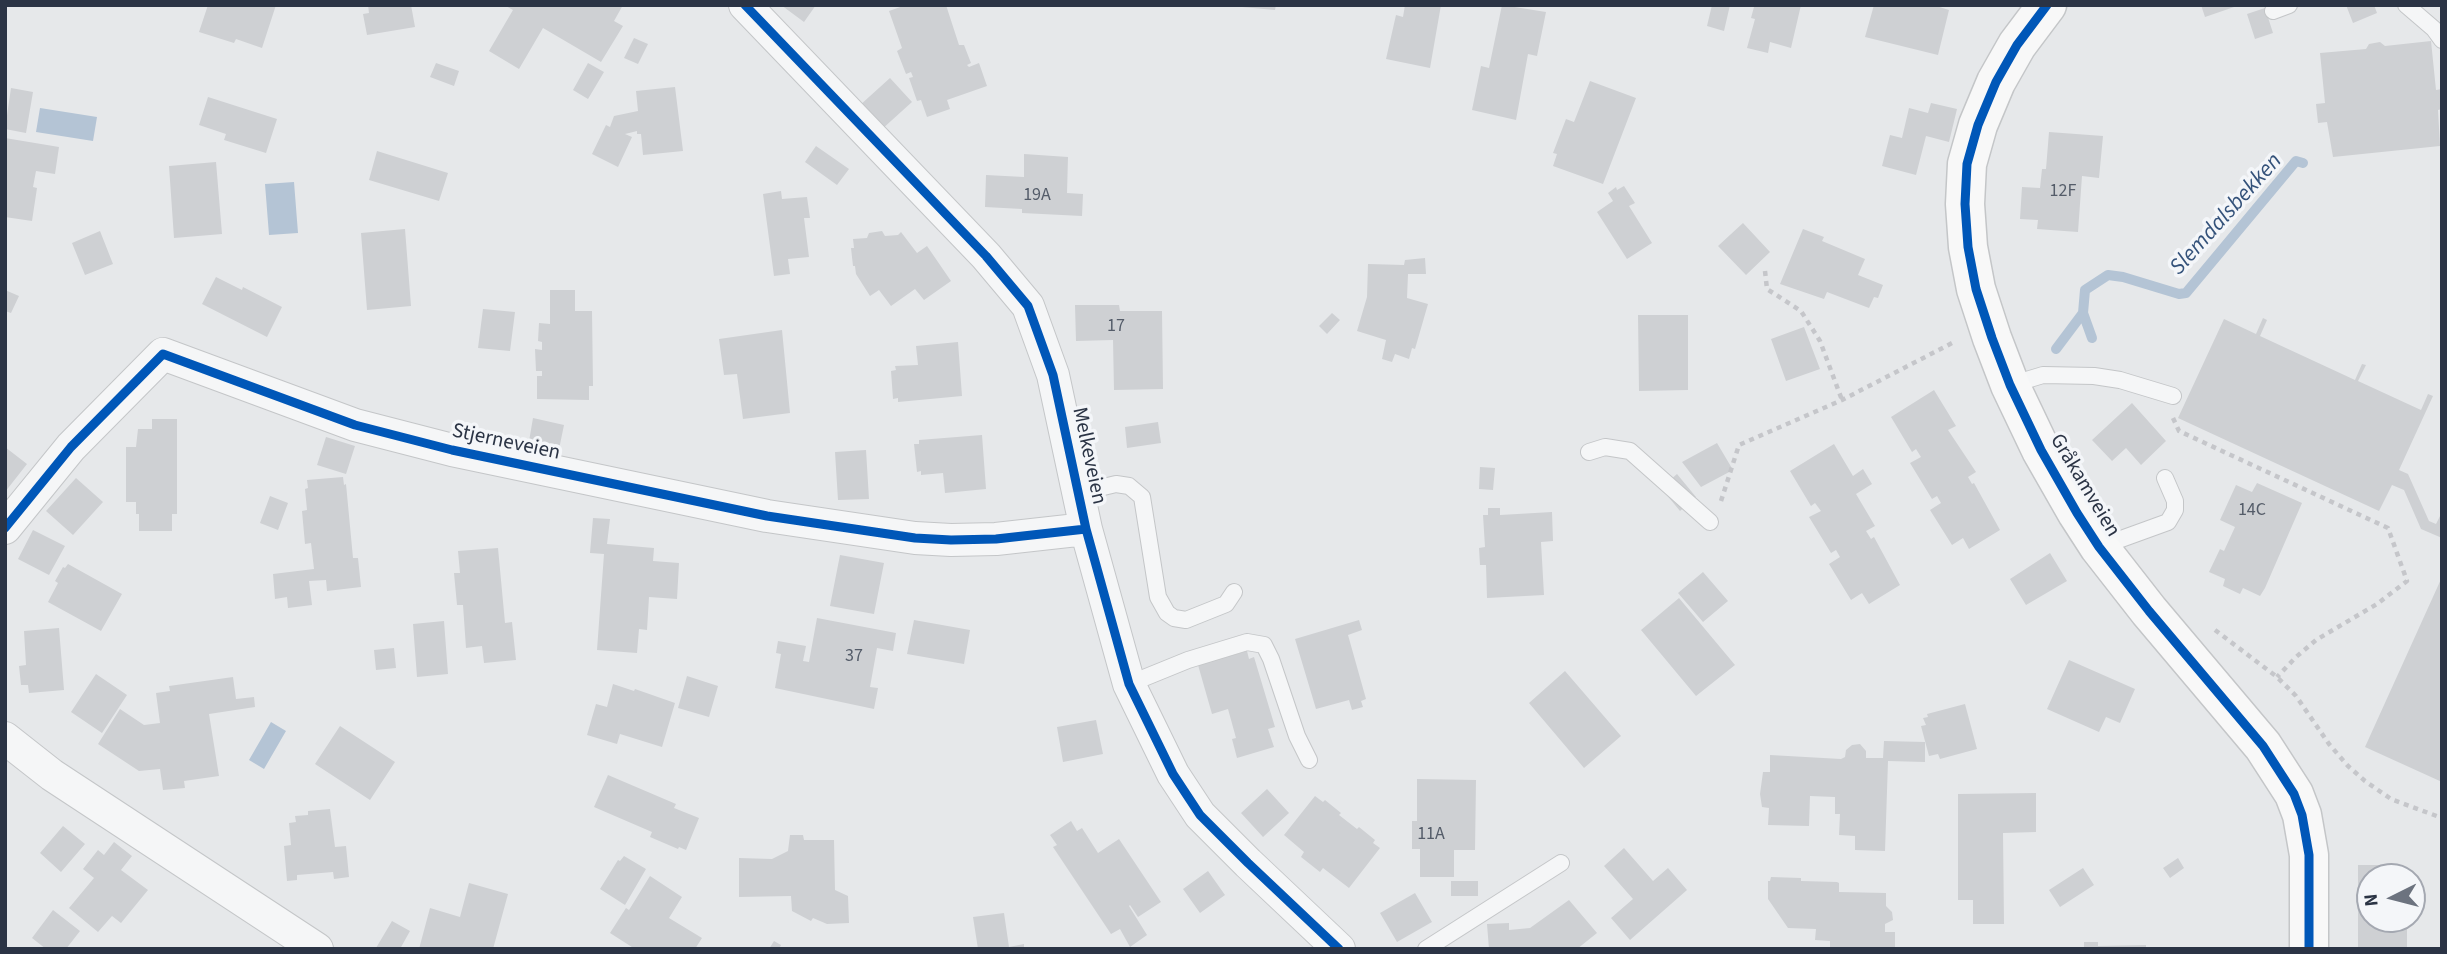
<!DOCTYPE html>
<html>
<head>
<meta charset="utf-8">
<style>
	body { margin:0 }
	#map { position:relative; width:2447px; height:954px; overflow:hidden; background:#e6e8ea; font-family:"Source Sans 3",sans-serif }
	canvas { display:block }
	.frame { position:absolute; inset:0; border:7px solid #2b3445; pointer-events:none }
	.north { position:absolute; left:2356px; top:863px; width:70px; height:70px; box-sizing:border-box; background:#f4f6f9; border:2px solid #a4a8b1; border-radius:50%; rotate:264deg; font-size:19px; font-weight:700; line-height:28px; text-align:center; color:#2b3445 }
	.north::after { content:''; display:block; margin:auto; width:24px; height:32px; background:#6c737f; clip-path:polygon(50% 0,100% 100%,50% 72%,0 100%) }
</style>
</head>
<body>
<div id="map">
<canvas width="2447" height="954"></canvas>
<div class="frame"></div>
<div class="north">N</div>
</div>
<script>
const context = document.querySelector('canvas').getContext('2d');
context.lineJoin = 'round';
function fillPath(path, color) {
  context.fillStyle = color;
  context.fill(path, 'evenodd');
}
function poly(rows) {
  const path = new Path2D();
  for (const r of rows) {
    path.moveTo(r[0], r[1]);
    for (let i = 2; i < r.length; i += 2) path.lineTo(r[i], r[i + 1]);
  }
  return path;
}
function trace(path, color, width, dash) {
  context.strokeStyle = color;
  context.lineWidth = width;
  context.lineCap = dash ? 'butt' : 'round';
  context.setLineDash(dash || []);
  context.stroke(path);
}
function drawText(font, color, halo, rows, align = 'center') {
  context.font = font + ' "Source Sans 3",sans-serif';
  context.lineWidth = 7;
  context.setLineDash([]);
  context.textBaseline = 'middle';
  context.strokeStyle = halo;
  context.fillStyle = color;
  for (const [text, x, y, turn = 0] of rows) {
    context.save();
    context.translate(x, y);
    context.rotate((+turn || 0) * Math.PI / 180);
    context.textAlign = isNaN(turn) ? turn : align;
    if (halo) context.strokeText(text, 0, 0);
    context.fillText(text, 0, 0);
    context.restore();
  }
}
fillPath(poly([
	[40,108,97,117,93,141,36,132],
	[294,182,298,233,269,235,265,184],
	[271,722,286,731,264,769,249,760]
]), '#b4c4d5');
trace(poly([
	[2083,313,2092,338],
	[2056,349,2083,313,2085,290,2108,275,2123,277,2179,294,2186,293,2296,161,2303,163]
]), '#b4c4d5', 10);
fillPath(poly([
	[208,5,276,5,262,48,236,39,234,43,199,32],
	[368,5,411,5,415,27,367,35,363,14,369,13],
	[504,5,623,5,614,21,623,26,601,62,543,28,519,69,489,51,513,10],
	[781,5,816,5,804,22],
	[906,5,946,5,959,45,964,45,971,63,967,65,969,67,979,63,987,86,947,100,950,109,927,117,921,100,917,101,909,78,913,77,911,72,906,74,897,51,902,48,889,11],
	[1242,5,1276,5,1275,10,1242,7],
	[1405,5,1441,5,1430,68,1386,59,1396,15,1403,17],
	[1502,5,1546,12,1537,56,1528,54,1516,120,1472,110,1481,66,1489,68],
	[1712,5,1730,5,1724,31,1707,26],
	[1758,5,1801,5,1791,48,1770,42,1768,53,1747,48,1755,19,1751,18,1754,7,1758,7],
	[1874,5,1933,5,1949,10,1938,55,1865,37],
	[2201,5,2237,5,2237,6,2205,17],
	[2346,5,2374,5,2377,13,2353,23],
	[2265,8,2273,33,2255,39,2247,14],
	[634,38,648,44,638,64,624,58],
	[2431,41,2436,90,2442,89,2442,109,2438,110,2440,146,2333,157,2327,122,2318,123,2316,104,2325,103,2320,53,2366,49,2369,44,2380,42,2385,46],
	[436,63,459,71,454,86,430,77],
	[588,63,604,72,588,99,573,90],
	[890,78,912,102,881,130,859,106],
	[1590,81,1636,98,1603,184,1553,166,1557,154,1553,153,1566,119,1574,122],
	[675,87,683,151,643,155,641,134,637,134,637,131,625,134,632,137,618,167,592,154,606,125,610,127,614,116,638,111,636,91],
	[11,88,33,92,26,133,5,129],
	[208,97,277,119,266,153,224,140,226,134,199,125],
	[1931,103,1957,109,1949,142,1926,136,1916,175,1882,166,1890,135,1902,138,1909,108,1928,113],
	[2049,132,2103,136,2099,178,2082,176,2078,232,2037,229,2038,220,2020,219,2022,187,2040,188,2042,169,2046,169],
	[5,138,59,147,55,174,36,171,33,187,37,188,32,221,5,217],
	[816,146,849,169,837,185,805,162],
	[377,151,448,173,439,201,369,180],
	[1024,154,1068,157,1067,193,1083,194,1082,216,1022,213,1022,209,985,207,986,175,1024,177],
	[216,162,222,234,174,238,169,166],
	[1624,186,1635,203,1629,206,1652,243,1627,259,1597,212,1613,201,1608,193,1616,187,1617,190],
	[781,191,782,199,807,197,810,218,804,218,809,257,788,259,790,274,774,276,763,194],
	[1743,223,1770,252,1746,275,1718,246],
	[405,229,411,306,367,310,361,233],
	[1803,229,1824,237,1822,241,1865,259,1858,275,1883,285,1878,298,1874,297,1869,308,1827,292,1824,299,1780,284],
	[100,231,113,264,85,275,72,243],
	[882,231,885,236,898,235,901,232,917,253,927,246,951,281,924,300,915,289,891,306,879,290,870,296,856,274,855,266,853,266,851,248,854,248,853,239,867,238,869,233],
	[1425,258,1426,274,1408,274,1407,298,1428,304,1415,349,1412,348,1409,359,1395,354,1392,362,1382,359,1386,340,1357,331,1367,297,1368,264,1404,265,1405,260],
	[216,277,242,290,243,287,282,307,267,337,202,304],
	[5,290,19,296,11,313,5,311],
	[550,290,575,290,575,311,592,311,593,386,589,386,589,400,537,399,537,376,542,376,542,371,536,371,535,349,542,350,542,342,538,341,539,323,550,324],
	[1075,305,1119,305,1120,311,1162,311,1163,389,1114,390,1113,340,1076,341],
	[483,309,515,312,510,351,478,348],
	[1332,313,1340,320,1327,334,1319,326],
	[1638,315,1688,315,1688,390,1639,391],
	[2263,318,2267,320,2260,336,2355,380,2362,364,2366,365,2358,381,2421,410,2428,394,2433,396,2399,470,2408,474,2429,521,2436,524,2442,512,2442,538,2421,529,2404,490,2392,485,2379,511,2178,418,2224,319,2256,334],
	[1804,327,1820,369,1786,381,1771,339],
	[782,330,790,413,743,419,737,374,724,375,719,339],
	[958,342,962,396,898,402,898,398,893,399,891,371,896,370,895,366,918,365,916,346],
	[1934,390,1956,426,1948,430,1976,472,1968,477,1972,484,1974,483,2000,530,1969,549,1963,538,1952,545,1930,510,1941,503,1937,496,1932,499,1910,463,1921,457,1916,449,1912,452,1891,417],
	[2132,403,2166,441,2141,465,2126,448,2112,461,2092,440],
	[533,418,564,425,557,459,527,453],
	[152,419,177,419,177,514,172,514,172,531,139,531,139,514,136,514,136,502,126,502,126,447,136,447,138,429,152,429],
	[1158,422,1161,443,1127,448,1125,427],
	[982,435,986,489,945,493,943,473,921,475,921,471,917,472,914,444,919,444,919,440],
	[326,437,355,446,346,474,317,465],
	[1717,443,1733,470,1701,487,1682,462],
	[1834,444,1853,476,1863,469,1872,484,1856,494,1875,526,1866,531,1871,539,1874,537,1900,585,1869,604,1862,593,1851,600,1829,564,1840,557,1836,550,1831,553,1809,517,1821,511,1815,503,1811,506,1790,471],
	[5,447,27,464,5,492],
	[866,450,869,499,838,500,835,452],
	[1480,467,1495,468,1493,490,1479,489],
	[1677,474,1696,497,1680,511,1661,488],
	[343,477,344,485,346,484,353,558,358,558,361,587,327,591,326,580,309,581,312,605,288,608,287,597,275,599,273,574,314,569,311,543,305,544,302,511,307,510,305,489,308,488,307,480],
	[76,478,103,502,73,535,46,511],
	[2257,483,2302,503,2265,588,2260,596,2243,588,2240,594,2223,586,2225,579,2209,572,2220,549,2224,551,2235,527,2220,520,2236,485,2252,492],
	[270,496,288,503,278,530,260,523],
	[1488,508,1500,508,1500,515,1552,512,1553,541,1541,542,1544,595,1487,598,1486,565,1480,565,1479,548,1485,547,1483,515,1488,515],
	[593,518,610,519,607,544,654,548,653,561,679,563,677,599,649,597,647,630,639,629,637,653,597,650,604,554,590,553],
	[33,530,65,546,49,575,18,559],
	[498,548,505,623,512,622,516,660,484,663,482,646,466,648,463,605,457,605,454,573,460,573,458,551],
	[2050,553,2067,581,2026,605,2010,579],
	[840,555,884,563,874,614,830,606],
	[68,564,122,594,101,631,48,602,58,583,55,581,63,567,65,568],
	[1703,572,1728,601,1703,622,1678,593],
	[2442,577,2442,782,2365,747],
	[1679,598,1735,665,1696,696,1641,630],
	[817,618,896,633,893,651,877,648,870,687,878,688,874,709,775,688,781,654,776,653,778,641,806,646,803,661,809,662],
	[914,620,970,630,964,664,907,654],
	[1359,620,1362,630,1348,635,1366,699,1361,701,1363,707,1352,710,1349,700,1316,709,1295,639],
	[444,621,448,674,417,677,413,624],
	[59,628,64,690,29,693,28,685,21,685,19,666,26,665,24,631],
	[394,648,396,668,376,670,374,650],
	[1247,651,1249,659,1254,657,1275,727,1268,729,1274,747,1237,758,1232,739,1236,738,1228,709,1212,714,1198,665],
	[2069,660,2135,689,2120,723,2106,717,2099,732,2047,709],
	[1565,671,1621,736,1584,768,1529,703],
	[96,674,127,695,102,733,71,712],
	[687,676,718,686,709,717,678,708],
	[233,677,236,699,254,697,255,707,209,714,219,776,184,781,185,788,163,790,160,769,139,771,98,744,120,709,144,725,160,723,156,693,170,691,169,686],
	[613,684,634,691,635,689,675,703,662,747,620,734,617,744,587,735,596,704,607,707],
	[1965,704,1977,749,1940,759,1938,754,1929,756,1921,726,1926,725,1923,718,1928,717,1927,714],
	[1096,720,1103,754,1063,762,1057,727],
	[340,726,395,762,370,800,315,764],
	[1884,741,1925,742,1925,762,1888,761,1885,851,1855,850,1855,836,1839,835,1840,814,1835,814,1835,797,1810,796,1809,826,1768,825,1769,808,1762,807,1760,794,1763,772,1770,772,1770,755,1841,759,1845,757,1846,750,1852,745,1860,744,1866,751,1866,758,1883,758],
	[608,775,676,804,674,808,699,818,686,850,679,847,678,849,650,837,652,832,594,807],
	[1417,779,1476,780,1475,850,1454,850,1454,877,1420,877,1420,849,1412,849,1412,821,1417,821],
	[1267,789,1289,813,1263,837,1241,813],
	[2036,793,2036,832,2003,833,2004,924,1973,924,1973,900,1958,900,1958,794],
	[1315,796,1323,802,1325,800,1341,813,1339,815,1357,829,1359,827,1375,840,1373,843,1380,848,1349,888,1323,868,1320,872,1301,857,1304,852,1284,835],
	[330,809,335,847,346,846,349,877,334,879,333,872,297,875,297,880,287,881,284,846,291,845,289,823,296,822,295,816,308,815,308,811],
	[1071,821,1077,831,1082,828,1098,853,1119,839,1161,902,1138,917,1130,905,1129,906,1147,935,1130,947,1120,929,1111,934,1053,847,1057,845,1050,835],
	[63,826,85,844,61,872,40,853],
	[790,835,803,835,804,840,834,840,835,890,848,896,849,923,827,924,813,918,811,921,792,911,791,896,739,897,739,858,772,859,788,851],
	[114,842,132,856,121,870,148,890,121,923,112,916,98,932,69,908,94,878,83,869,98,850,104,855],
	[1624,848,1653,881,1668,868,1687,890,1630,940,1611,918,1633,899,1604,866],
	[624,856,646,869,625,905,600,889,618,860,620,861],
	[2178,858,2184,868,2170,878,2163,868],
	[2358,865,2392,865,2392,877,2370,877,2370,919,2407,919,2407,949,2358,949],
	[2083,868,2094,885,2060,907,2049,890],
	[1208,871,1225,895,1200,913,1183,889],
	[650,876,682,897,669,918,702,938,695,949,635,949,610,933,626,908,629,910],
	[1771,877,1801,878,1801,881,1837,882,1839,883,1839,892,1886,893,1886,906,1892,912,1893,920,1885,924,1885,932,1895,932,1895,949,1830,949,1830,941,1815,940,1816,929,1788,928,1768,899,1768,881,1770,881],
	[1451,881,1478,881,1478,896,1451,896],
	[469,883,508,894,493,949,419,949,430,908,460,917],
	[1415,893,1432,922,1397,942,1380,913],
	[1569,900,1597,933,1577,949,1489,949,1487,924,1509,923,1509,930,1530,928],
	[53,910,80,931,66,949,46,949,32,938],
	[1004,913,1009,947,1024,944,1024,949,978,949,973,917],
	[392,921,410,931,400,949,378,949,376,948],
	[774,941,781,945,779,949,769,949],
	[2084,942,2098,942,2098,946,2146,945,2146,949,2084,949]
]), '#ced0d3');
const lane = poly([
	[2406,5,2434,29,2442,40],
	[2273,11,2289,5],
	[2010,385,2043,375,2094,376,2120,380,2173,396],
	[1589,452,1605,447,1630,451,1710,522],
	[1078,493,1116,484,1129,486,1142,497,1158,597,1167,613,1174,618,1186,620,1226,604,1234,592],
	[2099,547,2168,522,2175,510,2175,501,2165,478],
	[1129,684,1188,660,1247,642,1264,645,1271,659,1297,736,1309,760],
	[1426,949,1561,863]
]);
const street = poly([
	[745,5,986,256,1028,306,1053,375,1086,529,1129,684,1173,774,1200,815,1248,863,1339,949],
	[5,528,71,447,163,354,355,425,452,450,767,516,915,538,951,540,996,539,1086,529],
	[5,738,52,775,317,949]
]);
const secondary = poly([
	[2047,5,2017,45,1996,82,1978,125,1967,164,1965,204,1968,247,1976,289,1992,338,2010,385,2041,450,2077,513,2099,547,2149,611,2263,746,2294,794,2302,815,2309,855,2309,949]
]);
trace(lane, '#c4c6c8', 18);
trace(street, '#c4c6c8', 34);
trace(secondary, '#c4c6c8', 41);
trace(poly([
	[1765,271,1767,289,1801,311,1820,341,1842,400],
	[2173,418,2179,431,2388,528,2407,581,2377,604,2316,640,2296,657,2277,677],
	[1721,501,1739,445,1842,400,1956,341],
	[2215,630,2277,677,2296,696,2329,744,2348,766,2365,781,2391,799,2442,818]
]), '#c5c6ca', 4.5, [5, 5]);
trace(lane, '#f5f6f7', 16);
trace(street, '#f5f6f7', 32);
trace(secondary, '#f8f8f8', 38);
trace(poly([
	[745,5,986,256,1028,306,1053,375,1086,529,1129,684,1173,774,1200,815,1248,863,1339,949],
	[2047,5,2017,45,1996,82,1978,125,1967,164,1965,204,1968,247,1976,289,1992,338,2010,385,2041,450,2077,513,2099,547,2149,611,2263,746,2294,794,2302,815,2309,855,2309,949],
	[5,528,71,447,163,354,355,425,452,450,767,516,915,538,951,540,996,539,1086,529]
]), '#0057b8', 9);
drawText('18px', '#545c69', null, [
	["12F",2063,192],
	["19A",1037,196],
	["17",1116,327],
	["14C",2252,511],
	["37",854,657],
	["11A",1431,835]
]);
drawText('21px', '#2b3445', '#f4f6f9', [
	["Stjerneveien",506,443,12],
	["Melkeveien",1088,456,78],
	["Gråkamveien",2084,486,59]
]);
drawText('italic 23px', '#34527a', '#f4f6f9', [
	["Slemdalsbekken",2227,215,-48]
]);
</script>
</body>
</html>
